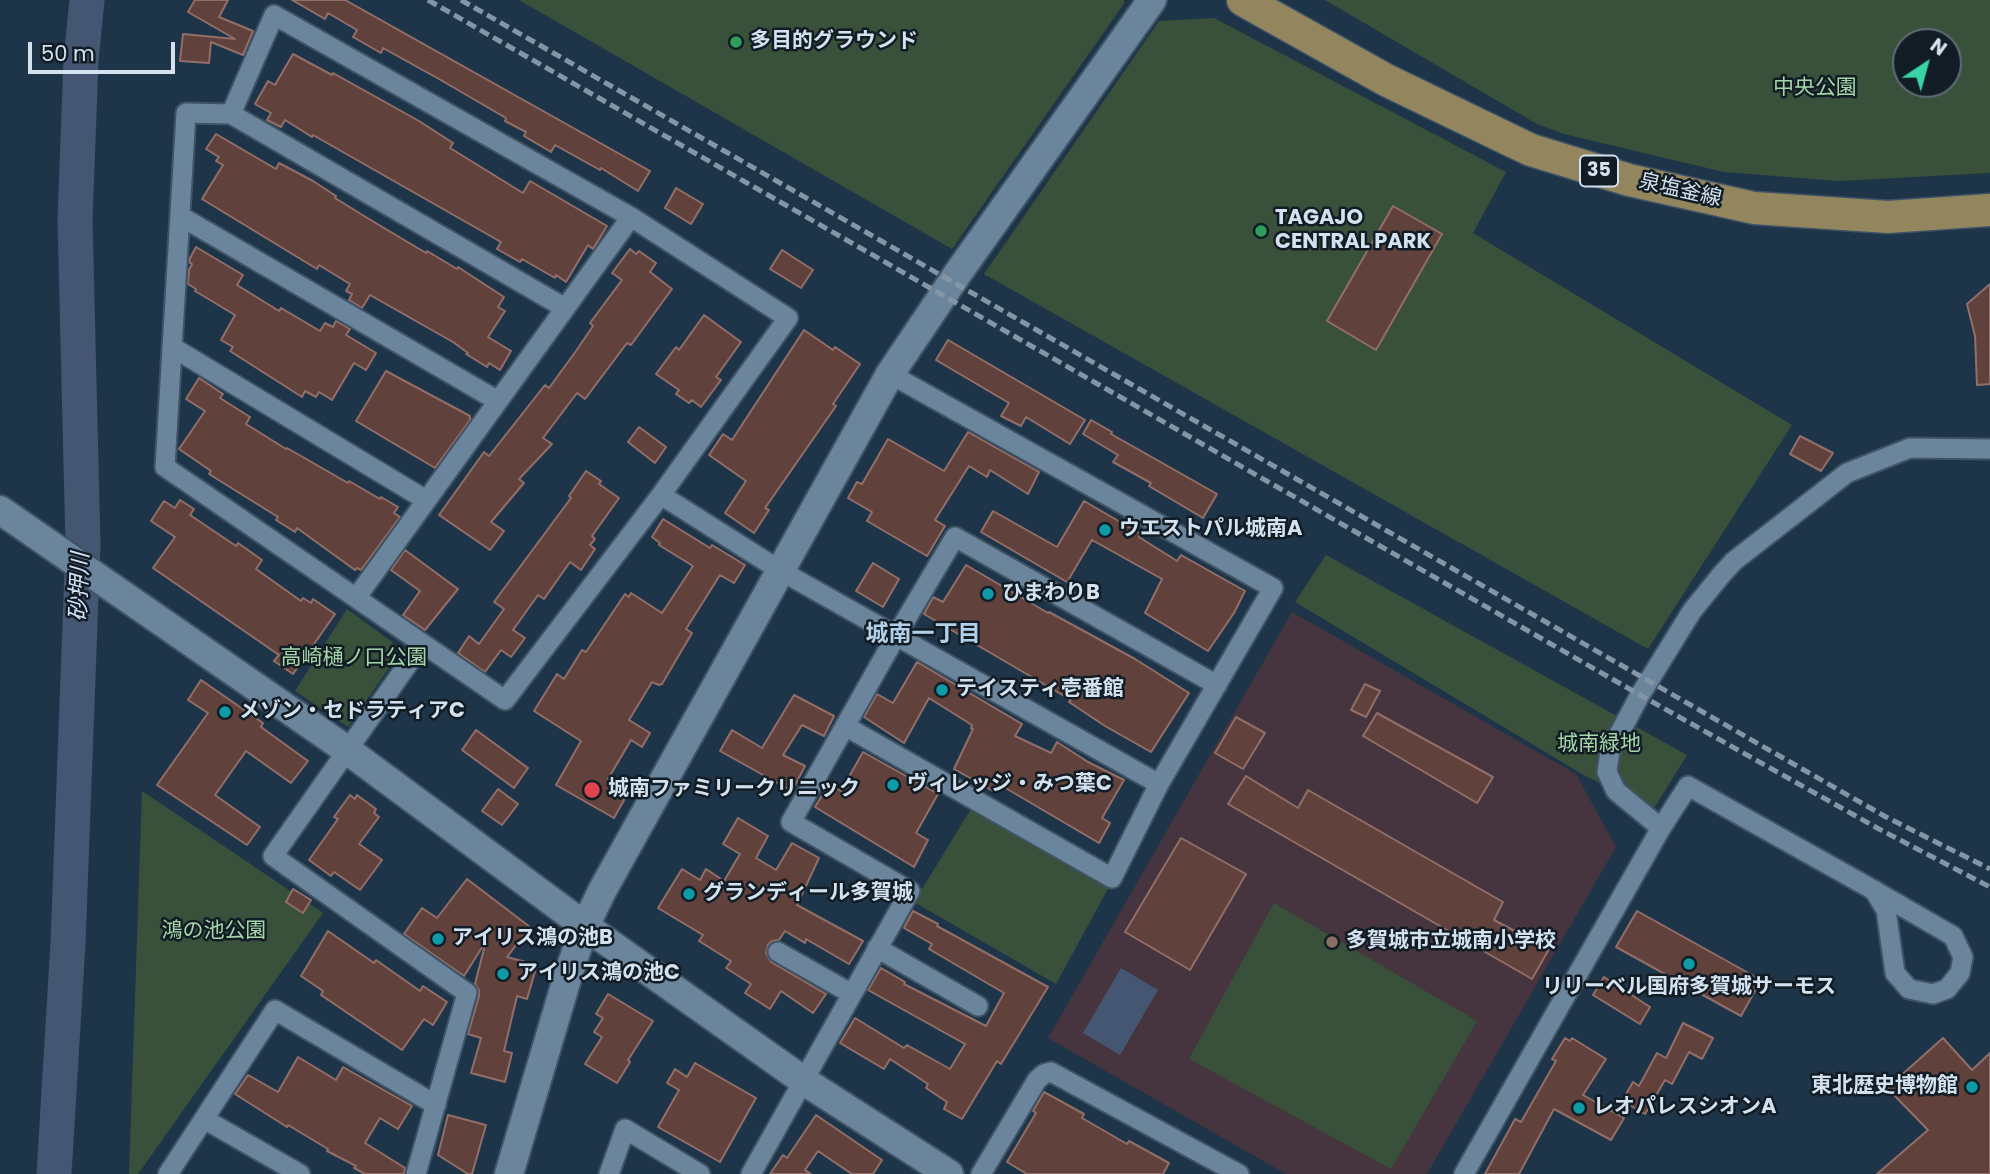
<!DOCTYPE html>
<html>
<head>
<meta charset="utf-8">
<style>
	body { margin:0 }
	#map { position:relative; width:1990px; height:1174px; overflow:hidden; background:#1e3549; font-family:Poppins,sans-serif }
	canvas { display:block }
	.north { position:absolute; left:1892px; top:28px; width:70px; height:70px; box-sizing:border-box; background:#111c25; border:2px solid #5f6b76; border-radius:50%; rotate:36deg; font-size:19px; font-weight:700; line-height:28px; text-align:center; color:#d4e2ef }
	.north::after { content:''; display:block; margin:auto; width:24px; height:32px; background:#38d4a6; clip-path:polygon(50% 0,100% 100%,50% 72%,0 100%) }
	.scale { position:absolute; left:28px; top:42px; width:147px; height:32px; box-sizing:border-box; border:4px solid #d4e2ef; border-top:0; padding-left:9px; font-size:21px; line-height:24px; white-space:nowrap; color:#d4e2ef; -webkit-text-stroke:5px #111c25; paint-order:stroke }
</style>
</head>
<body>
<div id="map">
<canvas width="1990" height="1174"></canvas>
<div class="north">N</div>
<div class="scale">50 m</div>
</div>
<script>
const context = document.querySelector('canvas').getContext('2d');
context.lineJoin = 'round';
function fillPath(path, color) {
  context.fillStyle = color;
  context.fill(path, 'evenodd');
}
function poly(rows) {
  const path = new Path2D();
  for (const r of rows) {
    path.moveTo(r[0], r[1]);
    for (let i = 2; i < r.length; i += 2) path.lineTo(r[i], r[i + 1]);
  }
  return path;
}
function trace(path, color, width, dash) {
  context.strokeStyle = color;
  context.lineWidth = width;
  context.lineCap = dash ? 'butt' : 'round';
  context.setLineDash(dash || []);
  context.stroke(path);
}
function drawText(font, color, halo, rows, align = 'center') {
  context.font = font + ' Poppins,"Noto Sans JP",sans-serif';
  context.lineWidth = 5;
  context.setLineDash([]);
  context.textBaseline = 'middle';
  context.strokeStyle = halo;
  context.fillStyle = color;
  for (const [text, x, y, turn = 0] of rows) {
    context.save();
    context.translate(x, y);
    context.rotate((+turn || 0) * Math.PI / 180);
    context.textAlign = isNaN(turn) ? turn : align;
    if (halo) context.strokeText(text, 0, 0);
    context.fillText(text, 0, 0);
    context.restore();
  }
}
fillPath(poly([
	[1292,612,1576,774,1616,847,1427,1174,1286,1174,1048,1038]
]), '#46343e');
fillPath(poly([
	[519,0,1123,0,1125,2,952,249],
	[1325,0,1990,0,1990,173,1838,181,1724,172,1564,134,1537,124],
	[1906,42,1948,42,1948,84,1906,84],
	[1214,18,1506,172,1473,233,1792,425,1648,649,984,274,1159,21],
	[1326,555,1687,755,1653,810,1582,774,1295,602],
	[347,609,392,642,396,658,348,727,295,691],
	[142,791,323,913,138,1174,129,1174],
	[971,809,1109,887,1056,984,914,902],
	[1274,903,1477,1021,1391,1169,1189,1059]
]), '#39513a');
fillPath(poly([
	[1121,968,1158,990,1120,1055,1083,1033]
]), '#455673');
trace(poly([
	[54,1174,68,943,83,545,75,219,81,61,87,0]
]), '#455673', 35);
const building = poly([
	[195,0,228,0,219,17,253,31,243,55,211,42,209,63,180,61,183,34,235,39,188,12,195,0],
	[292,0,345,0,650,171,638,191,601,168,600,170,555,145,551,152,524,136,526,132,505,121,506,118,439,79,383,48,381,53,353,37,357,30,328,13,325,19,292,0],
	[293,54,332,75,333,73,419,121,453,143,450,148,523,193,530,181,607,226,593,249,588,245,566,282,556,275,555,278,522,259,520,262,497,249,501,242,313,135,312,137,285,120,281,127,267,120,271,113,255,104,268,81,275,85,293,54],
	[216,134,276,169,279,163,313,181,336,196,335,198,369,219,426,253,427,251,457,269,458,267,504,297,498,307,505,311,488,337,511,351,500,370,489,363,487,367,466,354,468,353,453,342,370,295,362,308,349,300,352,294,346,291,350,284,319,265,317,269,202,199,223,165,216,161,219,157,206,149,216,134],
	[676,188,703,204,691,224,665,208,676,188],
	[1393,206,1442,234,1376,350,1327,321,1393,206],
	[196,247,243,275,237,285,279,311,281,308,320,331,325,323,333,327,336,321,350,329,346,335,376,353,366,370,354,363,332,400,319,392,316,397,305,391,302,397,230,351,233,347,221,340,235,315,195,291,196,289,188,284,189,270,192,264,189,262,190,258,196,247],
	[630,249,636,254,639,251,656,263,650,272,672,289,631,345,627,343,585,399,577,393,543,438,552,444,519,479,524,483,491,522,504,531,490,550,439,515,484,452,489,456,545,385,549,388,576,351,593,326,590,323,622,280,612,273,630,249],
	[782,250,813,270,801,288,770,269,782,250],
	[1990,284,1990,384,1977,385,1975,336,1967,304,1990,284],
	[704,315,741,342,716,377,721,380,701,407,692,400,689,403,676,394,679,390,656,374,676,347,679,350,704,315],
	[804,330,833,350,835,347,860,364,833,404,836,406,765,508,769,510,754,533,725,513,746,481,709,455,723,434,732,440,804,330],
	[948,340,1085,420,1070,444,1026,417,1021,426,1001,416,1009,403,936,360,948,340],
	[386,371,470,416,470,420,435,468,356,421,386,371],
	[199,378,223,394,220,398,250,417,246,424,286,449,287,448,348,483,349,481,380,499,381,497,398,507,394,513,400,517,361,570,357,568,355,570,297,528,295,532,276,520,278,517,209,474,211,471,179,449,205,411,186,399,199,378],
	[1091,420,1112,432,1111,434,1217,494,1203,518,1149,486,1151,483,1113,462,1118,455,1083,434,1091,420],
	[639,427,666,447,655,463,628,442,639,427],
	[968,432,1039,472,1028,494,990,470,987,477,969,466,935,520,945,526,927,556,867,521,872,512,848,498,857,482,862,484,888,439,944,471,968,432],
	[1800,436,1833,453,1821,471,1790,454,1800,436],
	[586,471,601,481,599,484,619,498,592,536,595,539,590,545,595,549,581,570,570,562,544,599,538,595,513,630,525,638,511,657,501,650,485,672,458,653,469,636,479,644,504,609,494,602,571,498,569,496,586,471],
	[180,500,194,509,190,515,236,546,238,543,262,560,256,569,301,601,303,598,311,603,313,599,335,614,293,674,274,661,279,655,153,568,175,537,151,521,164,501,175,508,180,500],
	[1084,501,1141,534,1139,537,1177,561,1181,555,1245,591,1234,613,1208,651,1145,613,1162,579,1092,540,1067,582,981,532,993,511,1057,547,1084,501],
	[663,519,710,548,712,545,745,565,734,583,720,575,686,629,692,633,662,684,659,685,652,682,629,720,650,733,642,747,631,740,608,779,629,791,614,818,556,785,581,741,534,711,557,674,564,679,582,650,586,652,625,594,629,597,631,593,662,613,693,566,659,545,660,543,652,537,663,519],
	[405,550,458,589,425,630,403,615,420,591,391,570,405,550],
	[873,563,899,579,883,607,856,591,873,563],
	[966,565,1048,613,1049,612,1135,659,1189,693,1151,752,1105,726,1069,702,1071,700,924,614,933,597,943,602,966,565],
	[917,662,1022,724,1015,736,1051,753,1057,742,1088,762,1124,780,1102,818,1110,823,1099,843,997,783,993,791,954,769,973,729,971,728,972,725,929,698,904,743,864,717,877,694,893,703,917,662],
	[201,680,263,723,261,727,308,761,291,783,246,751,215,795,260,827,247,845,157,785,208,713,188,700,201,680],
	[1365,684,1380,691,1366,717,1351,710,1365,684],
	[794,695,834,716,824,736,802,725,783,755,805,766,792,791,720,751,732,730,762,748,794,695],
	[1377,713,1493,777,1477,803,1363,736,1377,713],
	[1236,717,1265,733,1243,769,1215,753,1236,717],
	[476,730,528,768,514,788,462,750,476,730],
	[863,752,938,794,916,833,928,840,914,867,815,807,829,784,841,791,863,752],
	[1246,776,1298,808,1308,790,1503,902,1494,920,1549,949,1532,979,1228,804,1246,776],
	[498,789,518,804,502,825,482,811,498,789],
	[350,795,355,799,357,795,376,809,374,813,379,817,359,844,382,860,360,890,334,872,331,876,309,860,338,819,334,817,350,795],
	[738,818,768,836,756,858,776,870,792,843,819,858,797,905,863,941,849,964,806,939,805,943,785,931,779,940,772,941,768,945,766,953,771,962,826,994,813,1013,781,991,770,1009,745,993,751,984,726,968,731,961,699,941,703,935,658,908,682,869,700,880,706,869,724,881,740,854,723,844,738,818],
	[1181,838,1246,874,1190,970,1125,932,1181,838],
	[467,879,530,927,507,957,537,965,527,999,517,996,504,1051,512,1053,505,1082,471,1073,481,1038,468,1034,479,996,479,990,475,984,486,941,464,976,404,934,422,908,437,918,467,879],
	[293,889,311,900,303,913,286,902,293,889],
	[913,911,938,924,937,926,1048,987,1001,1064,997,1061,962,1119,944,1109,947,1102,926,1088,928,1084,890,1059,884,1069,840,1043,855,1018,904,1048,907,1045,950,1069,965,1044,868,990,881,968,905,982,904,984,986,1026,1004,993,929,949,932,944,904,928,913,911],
	[1637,911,1761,980,1741,1016,1616,947,1637,911],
	[328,931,374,963,376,960,420,991,423,986,447,1002,433,1025,424,1019,402,1050,321,995,323,991,301,976,328,931],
	[1604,977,1650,1007,1640,1024,1593,995,1604,977],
	[608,994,653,1021,628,1060,630,1062,617,1083,585,1064,602,1037,594,1032,603,1018,596,1014,608,994],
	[1683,1023,1713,1038,1702,1059,1689,1052,1672,1084,1665,1080,1645,1114,1622,1101,1633,1082,1639,1086,1657,1053,1666,1058,1683,1023],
	[1565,1038,1570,1041,1572,1038,1606,1059,1583,1095,1624,1118,1611,1140,1554,1109,1519,1174,1485,1174,1515,1119,1521,1122,1556,1061,1552,1059,1565,1038],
	[1943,1038,1972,1070,1990,1053,1990,1174,1877,1174,1928,1130,1887,1088,1943,1038],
	[298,1057,336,1080,343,1067,412,1106,398,1129,380,1118,365,1143,405,1168,404,1174,365,1174,354,1168,356,1166,327,1151,328,1149,288,1125,287,1127,235,1094,248,1075,278,1092,298,1057],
	[695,1063,756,1098,720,1162,658,1127,679,1090,667,1083,675,1069,687,1077,695,1063],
	[1044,1092,1084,1114,1082,1118,1127,1144,1129,1141,1169,1163,1163,1174,1027,1174,1007,1162,1036,1113,1033,1111,1044,1092],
	[448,1115,486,1125,472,1174,468,1174,438,1155,448,1115],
	[816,1115,882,1160,873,1174,852,1174,818,1151,805,1170,811,1174,770,1174,783,1155,787,1158,816,1115]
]);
fillPath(building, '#61413b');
trace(building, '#926e68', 2);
const street = poly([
	[274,15,631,217,788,318,661,495,505,700,165,467,186,113,231,114,274,15],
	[231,114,565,308],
	[180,216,498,401],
	[172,347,426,500],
	[661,495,781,571,1159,784],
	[356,598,631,217],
	[845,726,1112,878,1159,784,1273,588,890,374],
	[1661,828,1616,791,1607,772,1610,751,1640,695,1692,611,1722,574,1734,561,1847,473,1910,448,1990,449],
	[877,948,978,1006],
	[778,952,852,994],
	[204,1119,300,1174],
	[168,1174,275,1010,436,1105],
	[416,1174,467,993,273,856,422,644],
	[609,1174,625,1129,700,1174],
	[751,1174,910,891,791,822,896,636,955,537,1217,685],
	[981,1174,1037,1080,1044,1074,1051,1072,1239,1174],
	[1464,1174,1661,828,1688,786,1870,888,1953,936,1963,957,1960,973,1947,989,1933,994,1909,989,1895,973,1886,910,1874,890]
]);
const secondary = poly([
	[0,510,347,750,585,926,804,1081,949,1174],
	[509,1174,569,972,585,926,602,891,890,374,958,273,1152,0]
]);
const primary = poly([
	[1243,0,1386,80,1510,140,1531,150,1629,180,1754,208,1888,217,1990,210]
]);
trace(street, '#3f5365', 23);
trace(secondary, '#3f5365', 32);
trace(primary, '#3f5365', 35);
trace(street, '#6b859c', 19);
trace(secondary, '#6b859c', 28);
trace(primary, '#93865f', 32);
trace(poly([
	[428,0,1640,695,1879,829,1990,887],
	[461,0,1886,817,1990,869]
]), '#8496a6', 5, [10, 5]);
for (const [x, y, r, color] of [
	[736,42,7,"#2e9e5b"],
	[1261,231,7,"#2e9e5b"],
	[1105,530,7,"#0f9aa8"],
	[988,594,7,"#0f9aa8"],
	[942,690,7,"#0f9aa8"],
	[225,712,7,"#0f9aa8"],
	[893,785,7,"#0f9aa8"],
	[592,790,9,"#e0444e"],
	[689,894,7,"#0f9aa8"],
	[438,939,7,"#0f9aa8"],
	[1332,942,7,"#8d6e63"],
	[1689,964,7,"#0f9aa8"],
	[503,974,7,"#0f9aa8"],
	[1972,1087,7,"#0f9aa8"],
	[1579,1108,7,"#0f9aa8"]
]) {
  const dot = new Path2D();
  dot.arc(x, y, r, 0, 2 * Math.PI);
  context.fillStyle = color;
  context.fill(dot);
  trace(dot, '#111c25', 2.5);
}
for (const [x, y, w] of [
	[1599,171,38]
]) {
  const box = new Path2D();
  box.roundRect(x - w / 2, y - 15.5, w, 31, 5);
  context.fillStyle = '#111c25';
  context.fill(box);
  trace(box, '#d4e2ef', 2);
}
drawText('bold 19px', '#d4e2ef', null, [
	["35",1599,171]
]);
drawText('bold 21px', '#d4e2ef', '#111c25', [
	["多目的グラウンド",750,42],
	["TAGAJO",1275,219],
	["CENTRAL PARK",1275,243],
	["ウエストパル城南A",1119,530],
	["ひまわりB",1002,594],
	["テイスティ壱番館",956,690],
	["メゾン・セドラティアC",239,712],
	["ヴィレッジ・みつ葉C",907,785],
	["城南ファミリークリニック",608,790],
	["グランディール多賀城",703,894],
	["アイリス鴻の池B",452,939],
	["多賀城市立城南小学校",1346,942],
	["アイリス鴻の池C",517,974],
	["リリーベル国府多賀城サーモス",1689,988,"center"],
	["東北歴史博物館",1958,1087,"right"],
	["レオパレスシオンA",1593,1108]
], 'left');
drawText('21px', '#a6d6a8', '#111c25', [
	["中央公園",1815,89],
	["高崎樋ノ口公園",354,659],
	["城南緑地",1599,745],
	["鴻の池公園",214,932]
]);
drawText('21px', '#d4e2ef', '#111c25', [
	["泉塩釜線",1680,191,13]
]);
drawText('italic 23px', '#d4e1f7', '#111c25', [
	["砂押川",81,587,-88]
]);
drawText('bold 23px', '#b4d0e9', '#111c25', [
	["城南一丁目",923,635]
]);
</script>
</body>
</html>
